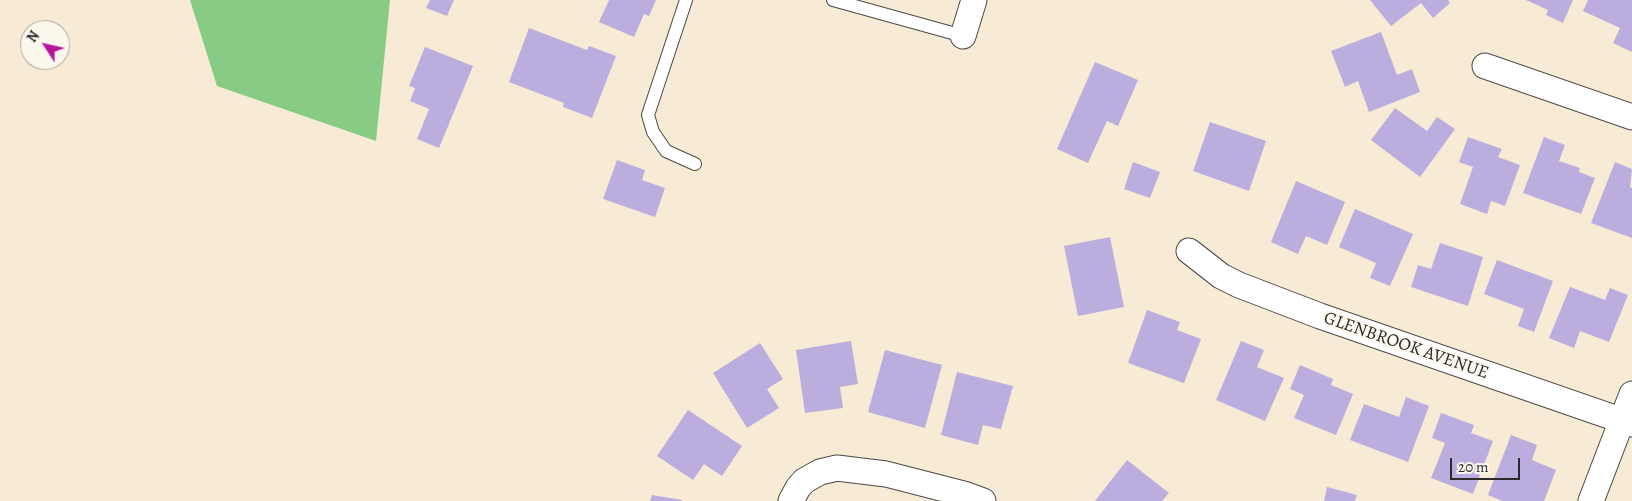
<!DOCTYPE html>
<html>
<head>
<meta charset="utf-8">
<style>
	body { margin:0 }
	#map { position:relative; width:1632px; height:501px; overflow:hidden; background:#f7ebd6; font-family:Alegreya,serif }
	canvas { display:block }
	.north { position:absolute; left:20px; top:20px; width:50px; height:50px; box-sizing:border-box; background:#fbf7ec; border:1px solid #a8a59f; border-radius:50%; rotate:305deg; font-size:14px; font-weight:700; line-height:20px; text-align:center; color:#2b2b2b }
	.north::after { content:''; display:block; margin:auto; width:18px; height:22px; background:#b5179e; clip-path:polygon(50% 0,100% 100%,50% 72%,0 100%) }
	.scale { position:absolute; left:1450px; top:458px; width:70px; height:22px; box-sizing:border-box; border:2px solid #2b2b2b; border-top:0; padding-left:6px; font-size:15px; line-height:18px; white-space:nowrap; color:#2b2b2b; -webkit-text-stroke:4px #fbf7ec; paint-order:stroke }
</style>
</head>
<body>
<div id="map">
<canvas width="1632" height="501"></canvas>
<div class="north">N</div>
<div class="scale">20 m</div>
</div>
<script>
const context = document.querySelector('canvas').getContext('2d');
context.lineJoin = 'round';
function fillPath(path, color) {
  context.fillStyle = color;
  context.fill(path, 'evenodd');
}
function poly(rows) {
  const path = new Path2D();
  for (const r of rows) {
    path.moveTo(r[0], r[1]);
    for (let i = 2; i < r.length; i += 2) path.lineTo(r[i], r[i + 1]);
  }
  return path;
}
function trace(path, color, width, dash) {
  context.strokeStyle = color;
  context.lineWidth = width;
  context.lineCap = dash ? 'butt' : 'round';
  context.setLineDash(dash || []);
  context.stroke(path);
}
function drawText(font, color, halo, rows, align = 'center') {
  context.font = font + ' Alegreya,serif';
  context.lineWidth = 4.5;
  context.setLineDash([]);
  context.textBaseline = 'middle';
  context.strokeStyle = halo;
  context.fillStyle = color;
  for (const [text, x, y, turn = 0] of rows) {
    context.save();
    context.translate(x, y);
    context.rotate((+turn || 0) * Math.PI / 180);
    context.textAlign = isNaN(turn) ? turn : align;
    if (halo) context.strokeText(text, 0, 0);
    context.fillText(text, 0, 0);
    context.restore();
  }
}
fillPath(poly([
	[190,0,390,0,376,141,217,86]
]), '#87cb85');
fillPath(poly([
	[430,0,454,0,447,16,426,8],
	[609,0,656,0,649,16,644,14,634,37,599,22],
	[1370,0,1448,0,1450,3,1433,18,1421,3,1391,26],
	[1526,0,1573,0,1563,23,1546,15,1548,10],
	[1588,0,1632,0,1632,52,1613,43,1620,28,1583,11],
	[529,28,587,50,589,46,616,56,592,118,563,107,564,103,509,82],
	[1381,32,1397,75,1412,69,1420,92,1369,112,1358,81,1345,87,1331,51],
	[425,47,473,66,439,148,417,139,429,109,410,101,415,88,409,86],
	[1095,62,1138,80,1118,126,1107,121,1088,163,1057,149],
	[1395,108,1427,131,1437,117,1455,129,1420,177,1371,140],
	[1210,122,1266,141,1249,191,1193,171],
	[1468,137,1502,149,1498,157,1520,165,1505,206,1491,201,1487,214,1460,204,1473,167,1459,162],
	[1544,137,1565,145,1559,161,1580,168,1579,172,1595,178,1581,214,1523,193],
	[617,160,645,170,642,180,665,188,655,217,603,199],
	[1133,162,1160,172,1150,198,1124,189],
	[1615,162,1632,169,1630,187,1632,188,1632,238,1591,223],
	[1296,181,1345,202,1327,245,1306,236,1298,254,1271,242],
	[1355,209,1413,234,1390,286,1370,278,1376,263,1339,247],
	[1110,237,1124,307,1078,316,1064,246],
	[1440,243,1483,257,1468,306,1411,287,1418,265,1431,269],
	[1497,260,1553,281,1534,332,1518,326,1524,309,1484,294],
	[1570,287,1605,300,1610,288,1628,295,1609,342,1580,331,1574,348,1549,338],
	[1147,310,1180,322,1177,330,1201,339,1184,383,1128,363],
	[851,341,858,384,840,387,843,408,805,413,796,350],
	[1241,341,1264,350,1257,367,1284,378,1265,421,1216,400],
	[760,343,783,379,767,389,779,408,747,428,713,373],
	[885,350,942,365,925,428,868,412],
	[1300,365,1333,379,1331,385,1353,394,1336,435,1294,418,1304,395,1290,389],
	[957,372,1013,386,1001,429,983,425,978,445,941,435],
	[1406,397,1429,406,1408,462,1350,440,1364,404,1399,417],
	[688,410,742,446,722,476,704,464,693,480,657,456],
	[1441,413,1474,425,1471,433,1493,441,1473,494,1431,478,1445,443,1432,438],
	[1511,435,1537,445,1532,460,1556,470,1544,501,1502,501,1488,495],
	[1127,460,1169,493,1162,501,1095,501],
	[1327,487,1357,495,1355,501,1324,501],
	[652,495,682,500,682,501,650,501]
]), '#bbadde');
const service = poly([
	[686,0,648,115,653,132,666,151,695,164],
	[833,0,963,36]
]);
const minor = poly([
	[963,36,974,0],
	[1485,66,1632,117],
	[1189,251,1221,276,1239,285,1320,316,1632,424],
	[791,501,798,488,804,481,820,472,837,468,886,474,964,494,983,501],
	[1591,501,1632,394]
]);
trace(service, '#4a4845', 14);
trace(minor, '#4a4845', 27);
trace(service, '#fff', 12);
trace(minor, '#fff', 25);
drawText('18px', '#2b2b2b', '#fbf7ec', [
	["GLENBROOK AVENUE",1406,346,19]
]);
</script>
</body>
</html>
